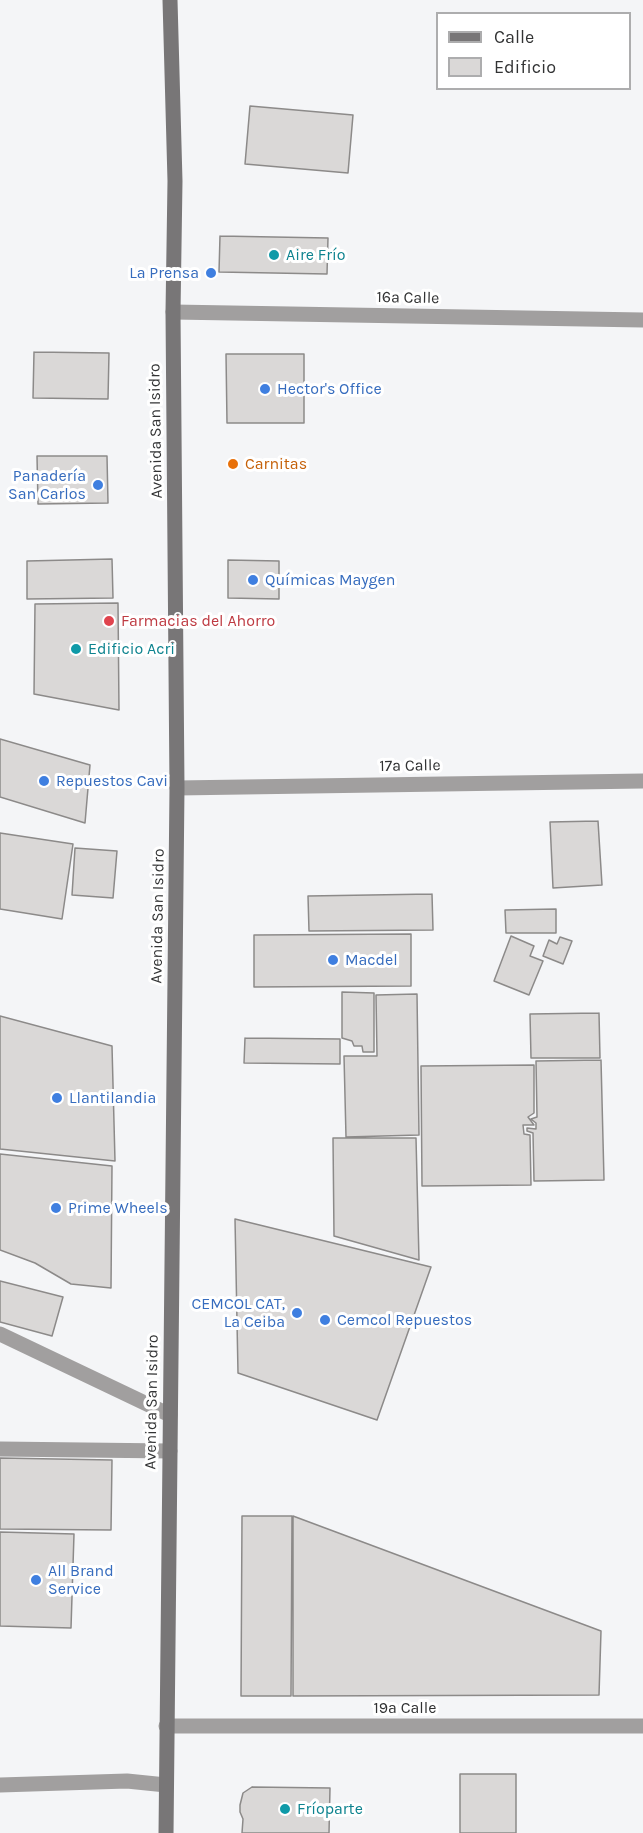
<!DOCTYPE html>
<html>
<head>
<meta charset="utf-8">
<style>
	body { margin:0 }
	#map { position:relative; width:643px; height:1833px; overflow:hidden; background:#f4f5f7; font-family:Karla,sans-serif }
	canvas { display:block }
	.legend { position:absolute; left:436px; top:12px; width:195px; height:78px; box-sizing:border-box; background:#fff; border:2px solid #adadae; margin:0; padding:8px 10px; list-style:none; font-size:18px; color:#323334 }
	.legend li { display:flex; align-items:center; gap:12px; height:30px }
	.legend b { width:30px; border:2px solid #adadae }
</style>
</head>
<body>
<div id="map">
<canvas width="643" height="1833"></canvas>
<ul class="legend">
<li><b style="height:8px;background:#787677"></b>Calle</li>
<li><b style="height:16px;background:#dad8d7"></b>Edificio</li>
</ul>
</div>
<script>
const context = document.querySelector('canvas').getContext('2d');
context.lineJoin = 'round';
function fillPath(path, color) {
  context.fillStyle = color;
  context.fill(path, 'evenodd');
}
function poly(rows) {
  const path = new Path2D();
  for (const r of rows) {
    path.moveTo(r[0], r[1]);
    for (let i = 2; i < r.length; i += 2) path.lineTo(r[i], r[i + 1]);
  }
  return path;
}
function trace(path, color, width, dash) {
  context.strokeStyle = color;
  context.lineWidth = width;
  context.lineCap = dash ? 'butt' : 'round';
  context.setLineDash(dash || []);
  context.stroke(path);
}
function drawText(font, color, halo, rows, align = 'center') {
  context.font = font + ' Karla,sans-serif';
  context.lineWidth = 6;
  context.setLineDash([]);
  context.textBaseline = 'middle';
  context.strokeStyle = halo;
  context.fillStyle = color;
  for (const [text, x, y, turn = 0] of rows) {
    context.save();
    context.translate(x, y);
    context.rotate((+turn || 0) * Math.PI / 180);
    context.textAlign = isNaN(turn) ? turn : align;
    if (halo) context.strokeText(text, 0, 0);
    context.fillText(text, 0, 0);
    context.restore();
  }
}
const building = poly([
	[250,106,353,115,348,173,245,164,250,106],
	[220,236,328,238,327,274,219,272,220,236],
	[34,352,109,353,108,399,33,398,34,352],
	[226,354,304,354,304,423,227,423,226,354],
	[37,456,107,456,108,503,38,504,37,456],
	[112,559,113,598,27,599,27,561,112,559],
	[228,560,279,561,279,599,228,598,228,560],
	[118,603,119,710,34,694,35,604,118,603],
	[0,739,90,765,85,823,0,797,0,739],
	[598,821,602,885,553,888,550,822,598,821],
	[0,833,73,844,62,919,0,909,0,833],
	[75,848,117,851,113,898,72,895,75,848],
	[432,894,433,930,309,931,308,896,432,894],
	[556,909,556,933,506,933,505,910,556,909],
	[411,934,411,986,254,987,254,935,411,934],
	[511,936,534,946,530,956,543,961,529,995,494,981,511,936],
	[560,937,572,941,563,964,543,956,549,940,557,944,560,937],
	[342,992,374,993,374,1052,363,1052,362,1046,354,1046,352,1041,342,1038,342,992],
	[417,994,419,1135,346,1137,344,1056,377,1056,376,995,417,994],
	[599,1013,600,1058,531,1058,530,1014,599,1013],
	[0,1016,112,1046,115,1161,0,1149,0,1016],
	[245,1038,340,1039,340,1064,244,1063,245,1038],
	[601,1060,604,1180,534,1181,533,1133,527,1131,527,1128,536,1129,536,1123,531,1119,537,1117,536,1061,601,1060],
	[534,1065,534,1113,528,1117,534,1125,523,1125,524,1134,530,1135,531,1185,422,1186,421,1066,534,1065],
	[333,1138,416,1138,419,1260,334,1236,333,1138],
	[0,1154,112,1166,111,1288,71,1284,35,1263,0,1250,0,1154],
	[235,1219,431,1267,377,1420,238,1373,235,1219],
	[0,1281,63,1297,52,1336,0,1322,0,1281],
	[0,1458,112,1460,111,1530,0,1529,0,1458],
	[242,1516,292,1516,291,1696,241,1696,242,1516],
	[293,1516,601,1631,599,1695,293,1696,293,1516],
	[0,1532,74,1534,71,1628,0,1626,0,1532],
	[460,1774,516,1774,516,1833,460,1833,460,1774],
	[252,1787,330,1788,329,1833,242,1833,243,1819,240,1812,240,1805,243,1793,252,1787]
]);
fillPath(building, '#dad8d7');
trace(building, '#8c8a89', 1.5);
trace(poly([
	[0,1334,170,1415],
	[0,1449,170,1451],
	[0,1785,127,1781,166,1785]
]), '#a19f9f', 15);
trace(poly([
	[173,312,643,320],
	[177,788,643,781],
	[166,1726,643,1726]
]), '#a19f9f', 15);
trace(poly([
	[166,1833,177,788,173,312,175,181,170,0]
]), '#787677', 15);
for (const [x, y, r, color] of [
	[274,255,6,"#0f9aa8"],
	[211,273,6,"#3f7fe0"],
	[265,389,6,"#3f7fe0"],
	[233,464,6,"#e8710a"],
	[98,485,6,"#3f7fe0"],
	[253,580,6,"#3f7fe0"],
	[109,621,6,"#e0444e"],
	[76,649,6,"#0f9aa8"],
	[44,781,6,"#3f7fe0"],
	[333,960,6,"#3f7fe0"],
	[57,1098,6,"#3f7fe0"],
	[56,1208,6,"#3f7fe0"],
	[297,1313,6,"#3f7fe0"],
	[325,1320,6,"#3f7fe0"],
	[36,1580,6,"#3f7fe0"],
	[285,1809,6,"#0f9aa8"]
]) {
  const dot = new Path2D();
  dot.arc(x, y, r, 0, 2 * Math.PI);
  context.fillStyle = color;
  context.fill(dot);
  trace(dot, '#fff', 2);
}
drawText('16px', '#0d838f', '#fff', [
	["Aire Frío",286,255],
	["Edificio Acri",88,649],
	["Fríoparte",297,1809]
], 'left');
drawText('16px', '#366cbe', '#fff', [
	["La Prensa",199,273,"right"],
	["Hector's Office",277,389],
	["Panadería",86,476,"right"],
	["San Carlos",86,494,"right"],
	["Químicas Maygen",265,580],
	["Repuestos Cavi",56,781],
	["Macdel",345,960],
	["Llantilandia",69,1098],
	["Prime Wheels",68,1208],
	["CEMCOL CAT,",285,1304,"right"],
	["La Ceiba",285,1322,"right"],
	["Cemcol Repuestos",337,1320],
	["All Brand",48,1571],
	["Service",48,1589]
], 'left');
drawText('16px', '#323334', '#fff', [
	["16a Calle",408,298,1],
	["Avenida San Isidro",156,431,-91],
	["17a Calle",410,766,-1],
	["Avenida San Isidro",158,916,-89],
	["Avenida San Isidro",152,1402,-89],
	["19a Calle",405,1708]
]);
drawText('16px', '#c56008', '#fff', [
	["Carnitas",245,464]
], 'left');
drawText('16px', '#be3a42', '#fff', [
	["Farmacias del Ahorro",121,621]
], 'left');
</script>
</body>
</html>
